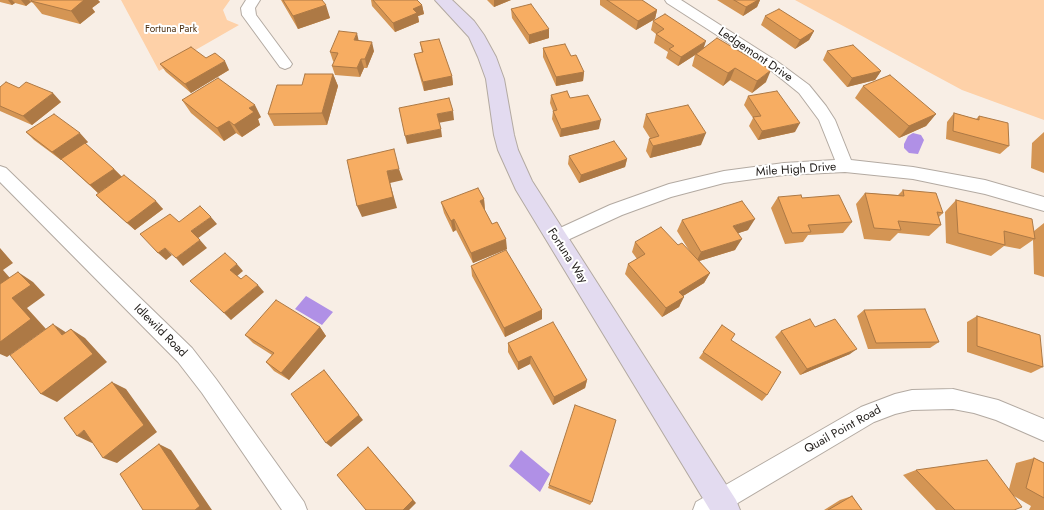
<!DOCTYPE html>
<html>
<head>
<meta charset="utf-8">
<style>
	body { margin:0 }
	canvas { display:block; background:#f8eee5 }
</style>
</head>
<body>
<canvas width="1044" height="510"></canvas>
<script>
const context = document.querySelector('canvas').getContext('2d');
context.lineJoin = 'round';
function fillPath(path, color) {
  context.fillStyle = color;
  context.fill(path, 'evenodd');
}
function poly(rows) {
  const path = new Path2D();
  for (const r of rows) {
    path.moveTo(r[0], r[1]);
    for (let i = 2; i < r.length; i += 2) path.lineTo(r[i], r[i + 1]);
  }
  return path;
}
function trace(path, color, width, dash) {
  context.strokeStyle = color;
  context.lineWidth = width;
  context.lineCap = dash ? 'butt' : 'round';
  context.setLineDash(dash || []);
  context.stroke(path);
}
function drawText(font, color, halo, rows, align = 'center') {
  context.font = font + ' Jost,sans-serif';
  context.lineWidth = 4;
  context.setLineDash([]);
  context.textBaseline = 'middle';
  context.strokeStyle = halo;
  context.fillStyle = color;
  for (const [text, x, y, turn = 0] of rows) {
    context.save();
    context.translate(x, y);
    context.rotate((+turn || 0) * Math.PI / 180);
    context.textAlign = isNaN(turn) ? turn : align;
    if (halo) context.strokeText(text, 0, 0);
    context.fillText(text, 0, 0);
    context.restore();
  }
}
fillPath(poly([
	[121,0,230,0,223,10,227,20,239,25,159,71],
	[795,0,1044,0,1044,120,962,90]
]), '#fed1a8');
fillPath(poly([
	[913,133,921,135,924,140,918,154,909,153,904,148,904,144,908,136],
	[306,296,333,312,322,325,295,309],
	[521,450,550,474,540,492,509,466]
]), '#b090e6');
const street = poly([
	[246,0,260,0,255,8,256,15,290,61,292,64,290,67,285,69,280,67,242,15,241,8,246,0],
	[665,0,681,0,778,62,809,85,826,106,835,120,851,160,913,167,985,180,1044,197,1044,211,985,194,913,179,845,172,784,175,724,183,671,197,622,215,561,243,555,245,549,243,546,238,549,233,610,205,669,184,724,171,784,163,835,160,819,120,799,93,768,68,667,3,665,0],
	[0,166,6,168,192,348,216,379,304,502,307,510,282,510,202,393,178,362,0,182,0,166],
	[953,389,998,400,1044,419,1044,441,996,420,974,413,953,409,912,410,895,414,874,422,726,510,693,510,696,502,861,407,895,394,912,390,953,389]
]);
const secondary = poly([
	[435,0,452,0,474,21,484,35,496,57,504,79,514,135,518,150,532,181,736,500,740,510,710,510,516,190,498,150,494,135,486,79,478,57,469,37,435,0]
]);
trace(street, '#b3aaa2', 2);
trace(secondary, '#b3aaa2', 2);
fillPath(street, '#fff');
fillPath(secondary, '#e3dbf0');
fillPath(poly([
	[0,0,98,0,100,2,92,8,95,12,80,24,42,14,33,3,31,2,26,6,15,3,12,5,0,2],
	[281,0,322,0,330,18,298,29],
	[371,0,417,0,422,5,424,14,418,16,419,22,395,32,372,6],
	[487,0,511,0,494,7],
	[600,0,642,0,657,10,655,19,636,30,600,5],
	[717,0,760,0,757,7,743,16],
	[511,9,549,38,529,44,512,18],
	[765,16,814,31,809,40,795,49,761,25],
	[653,21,704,48,766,82,752,93,730,80,723,86,692,66,695,55,678,66,666,58,668,52,654,43,656,34,651,30],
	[359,41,374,51,367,68,364,68,360,77,335,75,332,66,334,62,333,61,330,52],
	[420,42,452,76,453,85,424,91,416,63,414,54,422,53],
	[543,48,571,56,584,72,583,81,556,86,543,57],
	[827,51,881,71,875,80,847,87,823,60],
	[160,64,229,70,191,93,166,72],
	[333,74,338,86,327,125,274,126,268,114,302,85],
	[863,86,936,114,926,126,899,138,855,98],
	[0,87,19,88,61,102,32,125,0,111],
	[551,95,570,98,599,129,560,137,552,119,553,111,550,103],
	[748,96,795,132,758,140,749,126,753,118,744,105],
	[182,100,261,117,258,119,260,125,242,137,236,133,224,141,191,113],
	[954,113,976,119,979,116,1009,146,1000,154,946,139,947,122],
	[646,114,701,145,650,158,646,151,649,139,650,138,643,127],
	[26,132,88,142,85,144,114,169,122,177,163,209,135,230,104,203,96,195,115,182,98,193,62,160,61,160,34,140],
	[1044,132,1044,173,1031,168,1032,143],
	[569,156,627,159,625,167,579,183,568,164],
	[903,190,943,213,939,217,941,225,929,236,898,233,890,241,864,239,856,204,865,193,898,195],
	[778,197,802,198,852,222,843,233,808,235,803,242,785,244,771,208],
	[484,199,485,211,507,249,473,263,456,230,453,232,444,213,441,202],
	[956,200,1034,231,1044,223,1044,277,1034,274,1033,240,1020,249,1004,246,991,256,946,243,945,212],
	[682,220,748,230,738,233,735,250,699,261,710,273,704,283,683,296,679,307,662,317,625,274,628,264,637,259,632,252,635,242,678,245,690,252,677,231],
	[471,266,542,310,542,319,505,337,472,276],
	[864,310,939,342,930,348,868,349,857,316],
	[977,316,1043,367,1031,373,967,352,967,322],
	[722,325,767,395,762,401,699,358],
	[320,327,326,336,289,380,274,371,266,362,272,355,253,343,245,335],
	[815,327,850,354,800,375,775,337,781,331],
	[508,343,587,380,585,388,553,405,530,364,518,370,508,352],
	[1034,458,1044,463,1044,510,1029,510,1031,506,1014,496,1014,510,936,510,903,475,916,470,1009,489,1016,463],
	[549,485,592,502,590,505,548,488],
	[852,496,862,510,824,510,840,500]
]), '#d49554');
fillPath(poly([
	[8,0,12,0,15,3,12,5],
	[21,0,29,0,31,2,26,6],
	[82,0,98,0,100,2,92,8,95,12,80,24,71,11],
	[494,0,511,0,494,7],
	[758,0,760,0,757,7,743,16,746,7],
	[326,5,330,18,298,29,293,16],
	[422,5,424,14,418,16,419,22,395,32,393,23,413,9],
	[657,10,655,19,636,30,638,21],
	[549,29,549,38,529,44,529,35],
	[814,31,809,40,795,49,800,40],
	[357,33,359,42,354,40],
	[706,41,703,50,696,54,695,55,678,66,681,57],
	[372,42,374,51,367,68,365,59],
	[361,59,364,68,360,77,357,68],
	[225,61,229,70,191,93,185,84],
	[735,68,730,80,723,86,728,73],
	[771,70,766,82,752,93,757,81],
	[881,71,875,80,847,87,852,78],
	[584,72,583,81,556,86,556,77],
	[333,74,338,86,327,125,322,113],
	[452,76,453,85,424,91,423,82],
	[53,93,61,102,32,125,23,116],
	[255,105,261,117,258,119,260,125,242,137,234,125,249,108],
	[453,111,454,120,438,123,437,114],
	[936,114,926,126,899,138,909,126],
	[601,120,599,129,560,137,561,129],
	[229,121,236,133,224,141,217,128],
	[800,123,795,132,758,140,762,131],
	[441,129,442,137,407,144,405,136],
	[80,133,88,142,61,160,52,152],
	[706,133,701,145,650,158,653,146],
	[627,159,625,167,579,183,581,175],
	[114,169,122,177,98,193,90,185],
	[399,169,403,180,390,183,397,208,362,217,357,206,387,171],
	[484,199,485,211,480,201],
	[156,201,163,209,135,230,127,223],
	[211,217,217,224,197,239,191,231],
	[454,219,456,230,453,232,451,221],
	[755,219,748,230,727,237,733,226],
	[506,239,507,249,473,263,471,253],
	[742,239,735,250,696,262,701,252],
	[200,240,207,248,183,266,176,258],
	[0,248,13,263,3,270,10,278,0,285],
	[165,248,172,255,166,260,158,253],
	[237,264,243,271,236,277,230,270],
	[18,272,33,282,45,295,27,308,46,329,7,357,0,354,0,342,12,298],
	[710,273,704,283,675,301,679,292],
	[258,285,264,292,231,320,224,313],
	[684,297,679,307,662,317,666,308],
	[542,310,542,319,505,337,504,328],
	[53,324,67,333,62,335],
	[320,327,326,336,289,380,281,373],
	[71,329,85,338,107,362,57,402,41,394],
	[857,349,850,354,800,375,807,369],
	[531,356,530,364,518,370,518,362],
	[324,370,363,420,331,447,326,443],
	[587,380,585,388,553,405,554,397],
	[112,382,126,389,157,432,117,463,103,458],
	[84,430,99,437,92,443,77,436],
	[159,444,171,450,212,510,195,510],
	[368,447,416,503,409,510,403,510]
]), '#ad7945');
const building = poly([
	[32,0,84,0,71,11,31,1,32,0],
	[283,0,322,0,326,5,293,16,283,0],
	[373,0,417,0,422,5,413,9,417,13,393,23,373,0],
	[607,0,642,0,657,10,638,21,607,0],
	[734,0,758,0,746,7,734,0],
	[531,4,549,29,529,35,511,9,531,4],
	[779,9,814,31,800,40,765,16,779,9],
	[665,14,706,41,681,57,669,49,674,46,656,34,664,29,653,21,665,14],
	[339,31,357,33,354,40,372,42,365,59,361,59,357,68,332,66,338,53,330,52,339,31],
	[717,38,771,70,757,81,735,68,728,73,696,54,717,38],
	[439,39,452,76,423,82,414,54,423,52,420,42,439,39],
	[565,44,571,56,576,55,584,72,556,77,543,48,565,44],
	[853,45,881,71,852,78,827,51,853,45],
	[191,47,206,58,215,53,225,61,185,84,160,64,191,47],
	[305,74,333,74,322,113,268,114,277,85,302,85,305,74],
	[890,75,936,114,909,126,863,86,890,75],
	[218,78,255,105,249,108,254,112,234,125,229,121,217,128,182,100,218,78],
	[6,82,19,88,26,82,53,93,23,116,0,106,0,87,6,82],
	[567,91,570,98,588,95,601,120,561,129,553,111,557,110,551,95,567,91],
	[777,91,800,123,762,131,753,117,761,116,748,96,777,91],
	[449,98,453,111,437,114,441,129,405,136,399,108,449,98],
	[688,105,706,133,653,146,649,139,659,136,646,114,688,105],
	[954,113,979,120,979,116,1008,123,1009,146,953,131,954,113],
	[54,114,80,133,52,152,26,132,54,114],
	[614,141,627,159,581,175,569,156,614,141],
	[85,143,114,169,90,185,61,159,85,143],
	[394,149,399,169,387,171,393,197,357,206,347,160,394,149],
	[124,175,156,201,127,223,96,195,124,175],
	[478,188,484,199,480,201,492,224,497,222,506,239,471,253,454,219,451,221,441,202,478,188],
	[903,190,936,193,943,213,937,212,941,225,898,221,901,230,874,228,865,193,904,196,903,190],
	[801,195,802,198,839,195,852,222,808,225,811,232,792,233,778,197,801,195],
	[956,200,1032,219,1035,239,1004,231,1005,245,958,233,956,200],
	[742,201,755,219,733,226,742,239,701,252,682,220,742,201],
	[200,206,211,217,191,231,200,240,176,258,165,248,158,253,140,234,170,214,179,222,200,206],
	[661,227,678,245,682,243,710,273,679,292,684,297,666,308,628,264,645,254,635,242,661,227],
	[506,250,542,310,504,328,471,266,506,250],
	[225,253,237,264,230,270,241,279,246,275,258,285,224,313,190,281,225,253],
	[18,272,31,285,12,298,31,319,0,342,0,284,18,272],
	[276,300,320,327,281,373,266,362,274,353,245,335,276,300],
	[925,309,939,342,876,343,864,310,925,309],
	[977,316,1040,335,1043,367,977,346,977,316],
	[810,319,815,327,835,319,857,349,807,369,781,331,810,319],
	[553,322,587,380,554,397,531,356,518,362,508,343,553,322],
	[53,324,62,335,71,329,93,354,41,394,10,355,53,324],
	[722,325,735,334,731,340,781,372,767,395,703,352,722,325],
	[324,370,359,415,326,443,291,394,324,370],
	[112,382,144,425,103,458,84,430,77,436,64,418,112,382],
	[575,405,616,420,592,502,549,485,575,405],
	[159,444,200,506,195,510,143,510,120,474,159,444],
	[368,447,413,500,403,510,366,510,337,475,368,447],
	[1034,458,1044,463,1044,498,1026,488,1034,458],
	[987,460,1022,507,1014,510,955,510,916,470,987,460],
	[852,496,862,510,828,510,852,496]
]);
fillPath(building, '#f7ad62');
trace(building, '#ad7945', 1);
drawText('10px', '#4d3010', '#fff', [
	["Fortuna Park",171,30]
]);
drawText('12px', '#1e1a17', '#fff', [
	["Ledgemont Drive",755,55,34],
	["Mile High Drive",796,170,-4],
	["Fortuna Way",567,256,57],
	["Idlewild Road",160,331,45],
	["Quail Point Road",843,430,-29]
]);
</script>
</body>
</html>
